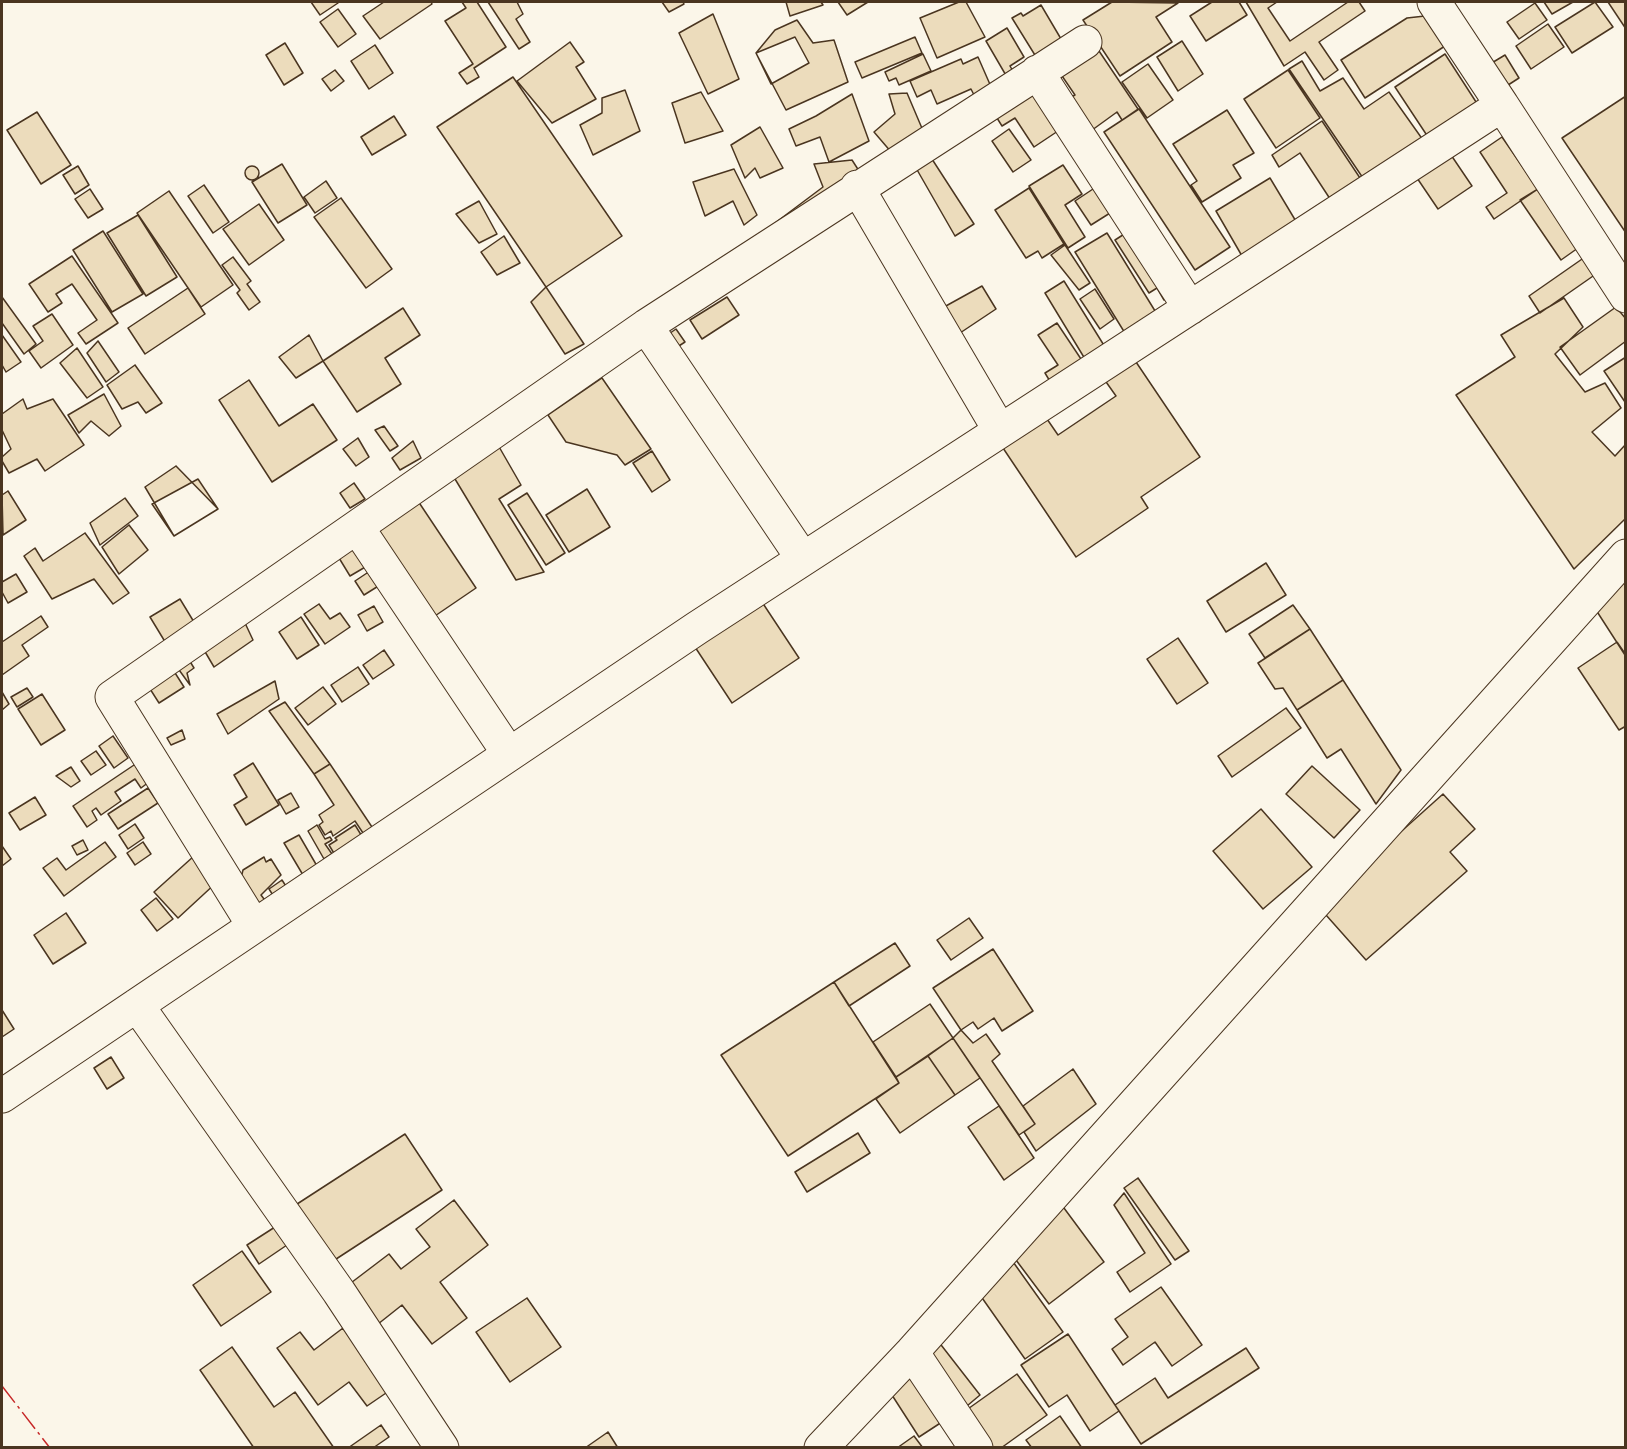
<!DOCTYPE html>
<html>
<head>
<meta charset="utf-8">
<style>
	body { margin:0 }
	#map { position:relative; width:1627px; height:1449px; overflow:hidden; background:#fbf6e9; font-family:Karla,sans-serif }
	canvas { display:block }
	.frame { position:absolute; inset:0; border:3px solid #4a3520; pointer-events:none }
</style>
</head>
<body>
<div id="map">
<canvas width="1627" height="1449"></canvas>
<div class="frame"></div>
</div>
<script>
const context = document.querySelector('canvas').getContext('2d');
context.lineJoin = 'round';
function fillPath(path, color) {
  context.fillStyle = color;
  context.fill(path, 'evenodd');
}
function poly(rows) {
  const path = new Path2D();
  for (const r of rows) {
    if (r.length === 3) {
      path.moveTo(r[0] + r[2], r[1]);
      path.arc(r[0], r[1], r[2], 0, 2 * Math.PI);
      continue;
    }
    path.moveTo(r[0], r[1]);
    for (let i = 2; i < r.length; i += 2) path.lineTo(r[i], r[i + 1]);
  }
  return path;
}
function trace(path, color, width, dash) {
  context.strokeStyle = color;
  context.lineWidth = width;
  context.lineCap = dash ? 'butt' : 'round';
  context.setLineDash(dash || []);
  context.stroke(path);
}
const building = poly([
	[311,2,337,2,338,3,320,15,311,2],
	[384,2,431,2,432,4,380,39,363,16,384,2],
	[462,2,477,2,506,47,474,68,479,77,467,84,459,73,473,64,445,21,466,8,462,2],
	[488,2,517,2,523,14,516,19,530,42,519,49,488,2],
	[662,2,683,2,684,4,669,12,662,2],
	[786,2,821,2,823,5,790,16,786,2],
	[838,2,868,2,847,15,838,2],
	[959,2,966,2,985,37,937,58,920,18,959,2],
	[1112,2,1178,3,1156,17,1172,42,1120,76,1083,20,1112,2],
	[1212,2,1239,2,1247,15,1206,41,1190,16,1212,2],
	[1246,2,1277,2,1268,8,1290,41,1348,2,1359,2,1365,11,1319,42,1338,70,1324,80,1305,52,1284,66,1246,2],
	[1544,2,1573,2,1552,14,1544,2],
	[1595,2,1613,27,1572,53,1555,27,1595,2],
	[1608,2,1626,2,1626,29,1608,2],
	[1535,3,1547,20,1519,39,1507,22,1535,3],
	[1041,5,1064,44,1038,60,1012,18,1021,13,1023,16,1041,5],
	[338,9,356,34,338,47,320,22,338,9],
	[713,14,739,79,708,94,679,33,713,14],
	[1425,16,1445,46,1365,98,1341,60,1407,18,1425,16],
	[797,20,813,43,834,40,848,82,786,110,756,53,775,30,797,20],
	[1548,24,1564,47,1531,69,1516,46,1548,24],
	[1007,28,1024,57,1010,66,1018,80,1011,84,986,41,1007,28],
	[795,37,809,63,771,84,756,53,795,37],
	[915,37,922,53,862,78,855,62,915,37],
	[1182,41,1203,74,1178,91,1157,57,1182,41],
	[570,42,584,62,576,67,596,99,552,123,517,81,570,42],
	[285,43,303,73,284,85,266,55,285,43],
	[375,45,393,73,369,89,351,61,375,45],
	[1095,45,1138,109,1122,120,1117,112,1088,133,1066,100,1075,95,1058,70,1095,45],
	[923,54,931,71,899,85,896,78,889,81,885,72,923,54],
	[1445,54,1478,105,1428,137,1395,87,1445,54],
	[1505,55,1519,78,1505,87,1490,64,1505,55],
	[978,57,992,89,975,97,971,89,937,104,931,90,917,97,910,81,961,59,963,64,978,57],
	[1302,61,1320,91,1343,78,1364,109,1389,92,1423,140,1365,181,1289,69,1302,61],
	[1148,64,1173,100,1147,118,1122,82,1148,64],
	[335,70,344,81,331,91,322,79,335,70],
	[1288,70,1320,118,1276,148,1244,99,1288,70],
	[513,77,622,236,546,287,437,127,513,77],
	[1035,82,1064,127,1034,147,1015,118,1002,126,992,110,1035,82],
	[625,90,640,131,593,155,580,125,602,113,602,98,625,90],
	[701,92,723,131,685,143,672,103,701,92],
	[907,93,924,133,892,153,874,132,895,114,889,94,907,93],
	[852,94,869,141,829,162,820,137,796,146,789,129,816,116,852,94],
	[1626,96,1626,233,1562,138,1626,96],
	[1139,109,1230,247,1195,270,1104,132,1139,109],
	[1227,110,1254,153,1233,165,1241,178,1202,202,1191,185,1197,181,1173,144,1227,110],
	[37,112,71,165,41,184,7,130,37,112],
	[394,116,406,135,372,155,361,137,394,116],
	[1322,121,1366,187,1336,208,1300,153,1279,167,1272,155,1322,121],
	[760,127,783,168,760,178,755,168,745,178,731,145,760,127],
	[1009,129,1031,160,1013,172,992,141,1009,129],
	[1502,137,1538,189,1494,219,1486,207,1507,193,1480,152,1502,137],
	[1449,152,1472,186,1438,209,1415,175,1449,152],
	[930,156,974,224,955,236,916,168,930,156],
	[852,160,861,174,763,232,823,187,814,164,852,160],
	[282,164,307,205,278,223,252,182,282,164],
	[1063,165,1082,194,1065,205,1085,237,1068,248,1029,186,1063,165],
	[78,166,89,185,75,194,63,175,78,166],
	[252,173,7],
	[734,169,757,215,744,225,733,201,705,216,693,182,734,169],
	[1270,178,1297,223,1242,256,1216,211,1270,178],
	[326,181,337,198,315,213,304,197,326,181],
	[1102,183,1118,208,1091,225,1075,201,1102,183],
	[204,185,229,222,213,233,188,196,204,185],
	[1029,188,1064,244,1042,258,1038,251,1026,258,995,210,1029,188],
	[90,189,103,209,88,218,75,199,90,189],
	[1538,189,1578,248,1561,260,1520,200,1538,189],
	[169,191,233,285,201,307,137,213,169,191],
	[341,198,392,269,366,288,314,217,341,198],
	[479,201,497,234,479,243,456,214,479,201],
	[259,204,284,240,249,265,223,229,259,204],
	[138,215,177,277,146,296,107,233,138,215],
	[103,231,143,294,112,312,73,250,103,231],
	[1129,231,1171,296,1164,300,1157,288,1149,293,1115,240,1129,231],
	[1107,233,1160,319,1128,338,1075,252,1107,233],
	[504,236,520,263,497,275,481,252,504,236],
	[1065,245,1090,283,1079,290,1051,255,1065,245],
	[72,256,118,323,86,344,78,333,97,320,72,284,56,294,62,303,48,312,29,284,72,256],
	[233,257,251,281,247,284,260,302,249,310,237,293,240,290,222,265,233,257],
	[1585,257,1596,274,1540,313,1529,296,1585,257],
	[1064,281,1105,347,1085,359,1045,293,1064,281],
	[982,286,996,309,951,339,935,312,982,286],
	[546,287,584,344,565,354,531,302,546,287],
	[188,288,205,314,145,354,128,328,188,288],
	[1095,289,1114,319,1100,329,1080,299,1095,289],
	[2,297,36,344,24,354,2,323,2,297],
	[727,297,739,315,702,339,690,320,727,297],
	[1564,298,1583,327,1555,354,1585,392,1605,383,1621,408,1592,432,1615,456,1626,444,1626,518,1574,569,1456,395,1515,357,1501,335,1564,298],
	[1616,307,1626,319,1626,341,1580,375,1560,347,1616,307],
	[403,308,420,335,385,358,401,384,357,412,323,361,403,308],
	[52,314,73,345,41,368,29,351,43,341,33,326,52,314],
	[1057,323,1083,362,1051,383,1045,373,1058,365,1038,335,1057,323],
	[676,329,685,342,668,353,660,340,676,329],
	[2,335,21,362,6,372,2,365,2,335],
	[309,335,323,361,296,378,279,357,309,335],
	[98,341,119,372,106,382,87,353,98,341],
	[77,348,103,387,87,398,60,363,77,348],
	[1626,357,1626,402,1625,402,1604,371,1626,357],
	[1134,359,1200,457,1141,497,1148,508,1076,557,1003,448,1047,419,1058,435,1116,396,1104,379,1134,359],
	[135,365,162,403,146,413,138,402,122,409,107,385,135,365],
	[602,378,651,449,625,465,617,455,566,442,548,415,602,378],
	[249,380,279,426,313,404,337,440,272,482,219,400,249,380],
	[104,394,121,426,109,436,91,421,79,433,68,415,104,394],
	[23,399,27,409,53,399,84,445,45,471,37,459,9,473,2,461,2,457,11,449,2,430,2,414,23,399],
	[384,426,398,446,390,451,375,430,384,426],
	[358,438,369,457,356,466,343,449,358,438],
	[413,441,421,458,400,470,392,458,413,441],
	[498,445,521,485,499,499,544,572,516,580,452,474,498,445],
	[652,451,670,480,652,492,633,463,652,451],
	[176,466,218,509,174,536,145,487,176,466],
	[198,479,218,509,174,536,152,504,198,479],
	[354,483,365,499,350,508,340,493,354,483],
	[587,489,610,527,569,552,546,515,587,489],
	[8,491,26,520,3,535,2,495,8,491],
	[527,493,565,553,546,565,508,505,527,493],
	[125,498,138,516,100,545,90,523,125,498],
	[418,501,476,588,429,620,370,533,418,501],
	[129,525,148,550,119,574,102,547,129,525],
	[85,533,129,593,113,604,94,579,52,599,24,556,35,548,43,561,85,533],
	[353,543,367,566,350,576,336,553,353,543],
	[1266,563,1286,595,1226,632,1207,601,1266,563],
	[370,571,380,585,364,595,355,581,370,571],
	[16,574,27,592,8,603,2,592,2,582,16,574],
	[1626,578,1626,654,1625,655,1596,610,1626,578],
	[180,599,197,627,167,645,150,617,180,599],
	[762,602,799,658,732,703,695,647,762,602],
	[319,604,330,619,340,613,350,627,325,644,304,614,319,604],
	[1293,605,1310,629,1265,658,1249,634,1293,605],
	[374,606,383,622,367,631,358,615,374,606],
	[41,616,48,627,22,645,29,656,2,675,2,642,41,616],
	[301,617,319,645,297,659,279,632,301,617],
	[245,623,253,640,214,667,204,650,245,623],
	[1310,629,1343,680,1297,710,1283,688,1275,689,1258,663,1310,629],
	[1178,638,1208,683,1177,704,1147,659,1178,638],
	[1617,642,1626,655,1626,726,1619,730,1578,668,1617,642],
	[384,650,394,665,373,679,363,665,384,650],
	[186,655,194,668,187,673,190,685,174,663,186,655],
	[170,665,184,687,159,703,145,681,170,665],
	[358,667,369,684,342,702,331,685,358,667],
	[1343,680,1401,770,1376,804,1341,749,1327,758,1297,710,1343,680],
	[275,681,279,699,228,734,217,714,275,681],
	[323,687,336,704,308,725,295,708,323,687],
	[27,688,33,697,17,707,11,697,27,688],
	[2,692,9,704,2,710,2,692],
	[42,694,65,730,41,745,18,709,42,694],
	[285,702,330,764,314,774,269,711,285,702],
	[1286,708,1301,728,1232,777,1218,756,1286,708],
	[182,730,185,739,171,745,167,738,182,730],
	[113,736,128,758,114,768,99,746,113,736],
	[96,751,106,765,91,775,81,761,96,751],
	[137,763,149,782,141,788,135,779,115,792,121,801,101,815,96,808,92,811,97,820,87,827,73,806,137,763],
	[253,763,279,805,246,825,234,805,247,797,234,775,253,763],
	[330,764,378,836,369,842,355,821,333,836,331,831,325,835,319,825,323,822,319,815,334,805,314,774,330,764],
	[1312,766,1360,810,1334,838,1286,794,1312,766],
	[71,767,80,781,71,787,56,776,71,767],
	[148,788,158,803,118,829,108,814,148,788],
	[291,793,299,807,286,814,278,800,291,793],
	[1443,794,1475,829,1450,852,1467,871,1366,960,1318,906,1443,794],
	[35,797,46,815,20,830,9,813,35,797],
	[1261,809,1312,867,1263,909,1213,851,1261,809],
	[135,824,144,838,128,849,119,835,135,824],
	[317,825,325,839,330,837,332,840,325,844,332,854,324,859,308,831,317,825],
	[355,825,363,838,335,855,329,845,337,840,335,838,355,825],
	[299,835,317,866,303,875,284,843,299,835],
	[83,840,88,850,77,855,72,846,83,840],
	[105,842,116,857,64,896,43,868,57,858,66,870,105,842],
	[143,842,151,854,135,865,127,853,143,842],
	[2,846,11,859,2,866,2,846],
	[194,856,217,882,178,918,154,892,194,856],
	[264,857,266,862,271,859,281,875,261,895,264,899,263,907,241,887,241,878,243,870,264,857],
	[282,880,291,894,278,903,269,889,282,880],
	[156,898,173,919,157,931,141,910,156,898],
	[66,913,86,943,53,964,34,935,66,913],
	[969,918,983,938,951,960,937,940,969,918],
	[895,943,910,966,849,1006,834,982,895,943],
	[993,949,1033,1011,1002,1031,994,1018,978,1029,973,1022,961,1030,933,988,993,949],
	[834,982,899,1083,788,1156,721,1055,834,982],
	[930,1004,953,1038,896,1077,873,1042,930,1004],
	[2,1010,14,1029,2,1037,2,1010],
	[961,1030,973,1043,986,1034,1000,1054,992,1061,1035,1124,1019,1135,953,1038,961,1030],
	[953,1038,980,1078,955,1095,928,1056,953,1038],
	[928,1056,955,1095,900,1133,876,1099,899,1083,896,1077,928,1056],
	[111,1057,124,1078,107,1089,94,1068,111,1057],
	[1073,1069,1096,1104,1036,1151,1024,1132,1035,1124,1023,1106,1073,1069],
	[999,1106,1034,1158,1004,1180,968,1127,999,1106],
	[858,1133,870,1153,807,1192,795,1172,858,1133],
	[405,1134,442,1190,330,1263,294,1206,405,1134],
	[1138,1178,1189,1251,1175,1260,1124,1188,1138,1178],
	[1124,1193,1171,1264,1130,1292,1117,1272,1145,1253,1114,1205,1124,1193],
	[454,1200,488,1245,440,1282,467,1318,432,1344,402,1305,368,1332,339,1292,389,1254,401,1269,430,1247,416,1229,454,1200],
	[1061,1204,1104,1262,1049,1304,1010,1252,1061,1204],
	[275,1227,287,1245,259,1264,247,1245,275,1227],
	[242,1251,271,1292,221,1326,193,1285,242,1251],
	[1011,1259,1063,1332,1025,1359,973,1285,1011,1259],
	[1161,1287,1202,1345,1172,1366,1155,1342,1123,1365,1112,1349,1128,1337,1115,1319,1161,1287],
	[527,1298,561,1347,510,1382,476,1332,527,1298],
	[343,1328,389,1391,367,1406,349,1382,318,1405,277,1348,300,1332,314,1350,343,1328],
	[1068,1334,1119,1411,1090,1431,1067,1395,1049,1407,1021,1365,1068,1334],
	[938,1341,980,1395,961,1411,918,1356,938,1341],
	[232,1347,274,1407,295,1392,334,1448,254,1448,200,1370,232,1347],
	[1246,1348,1259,1368,1141,1444,1115,1405,1155,1378,1168,1398,1246,1348],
	[909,1365,945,1420,919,1437,890,1392,909,1365],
	[1017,1374,1047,1415,1001,1448,991,1448,965,1411,1017,1374],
	[1060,1416,1082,1448,1032,1448,1026,1440,1060,1416],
	[381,1425,389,1437,373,1448,348,1448,381,1425],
	[608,1432,618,1448,585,1448,608,1432],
	[914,1436,923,1448,897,1448,914,1436]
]);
fillPath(building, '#ecdcbc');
trace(building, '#4a3520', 1.5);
const minor = poly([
	[1434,2,1502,105],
	[1037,72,1190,308],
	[857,187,1000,431],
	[646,326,803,559],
	[357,527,509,754],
	[254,926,112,697,646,326,1085,42],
	[137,1005,339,1292,442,1448],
	[2,1096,697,628,1502,105,1626,296],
	[912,1352,976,1448],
	[821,1448,912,1352,1626,556]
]);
trace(minor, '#4a3520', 35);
trace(minor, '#fbf6e9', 33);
trace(poly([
	[2,1386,50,1448]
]), '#c62828', 1.5, [21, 4.5, 3, 4.5]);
</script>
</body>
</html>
